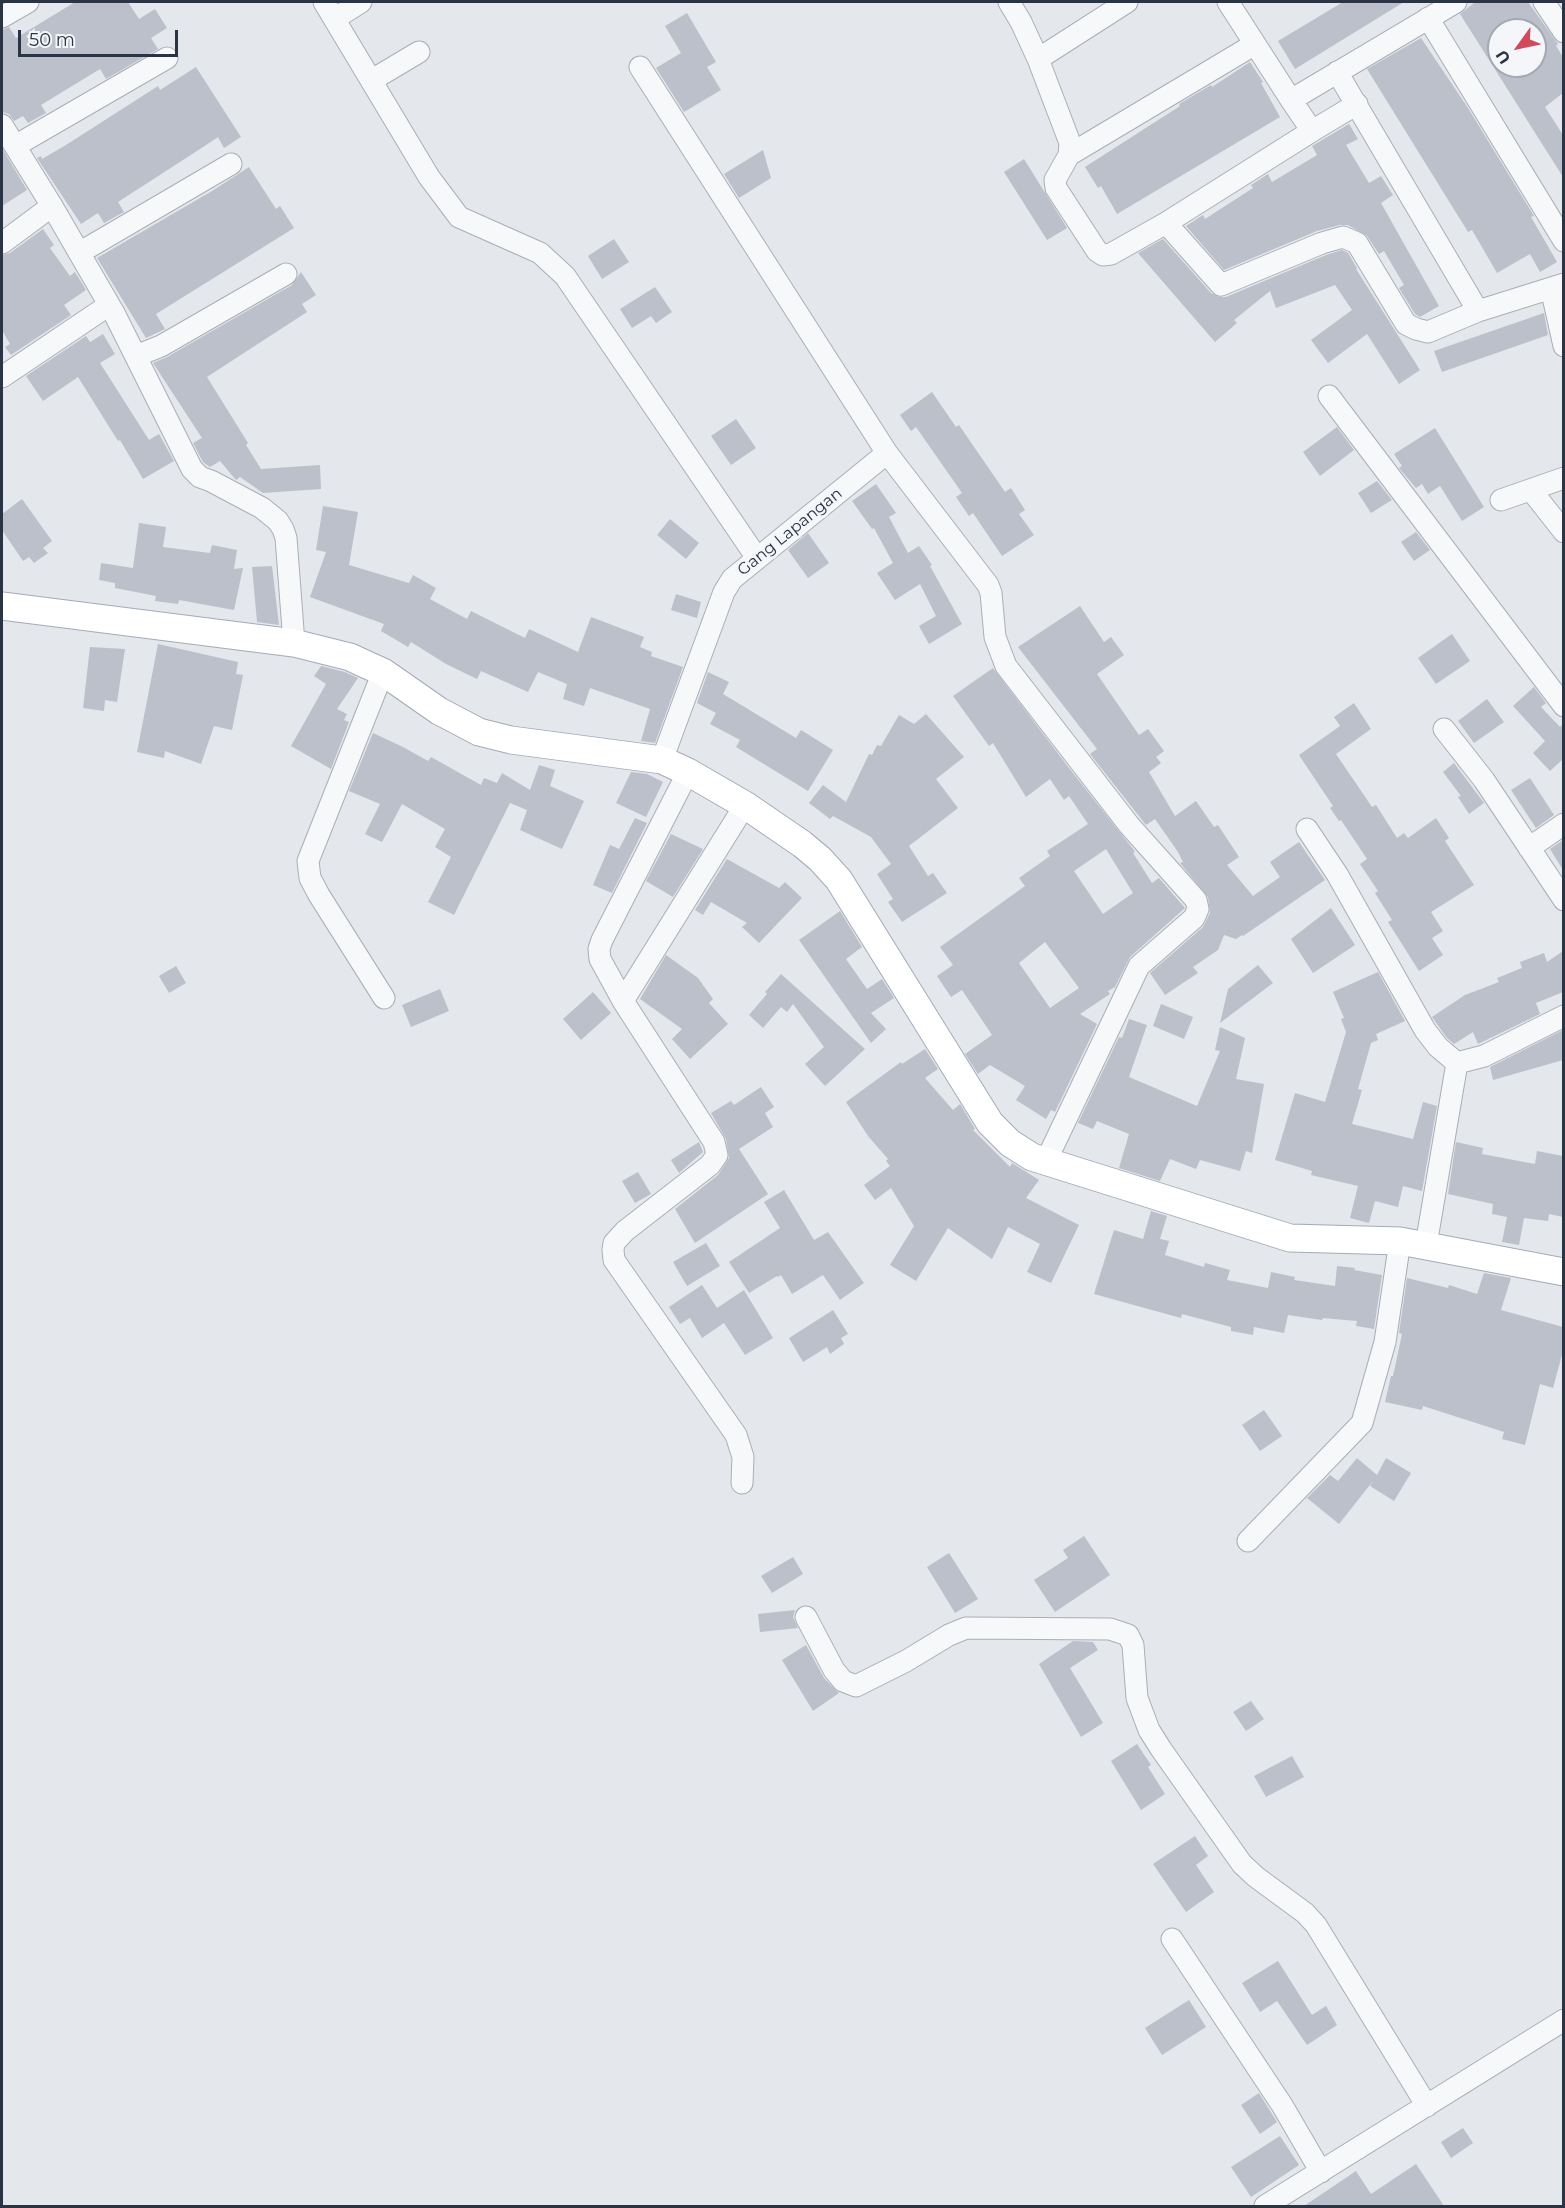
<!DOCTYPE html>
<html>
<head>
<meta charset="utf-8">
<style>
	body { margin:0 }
	#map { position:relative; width:1565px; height:2208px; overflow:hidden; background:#e4e7ec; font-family:Montserrat,sans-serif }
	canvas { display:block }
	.frame { position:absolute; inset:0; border:3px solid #2b3445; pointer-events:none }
	.north { position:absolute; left:1487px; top:18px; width:60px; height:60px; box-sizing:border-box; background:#f4f6f9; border:2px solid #a4a8b1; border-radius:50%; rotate:237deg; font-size:16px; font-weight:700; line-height:24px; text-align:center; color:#2b3445 }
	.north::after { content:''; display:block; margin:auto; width:21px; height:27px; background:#d1495b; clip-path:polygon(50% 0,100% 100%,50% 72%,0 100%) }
	.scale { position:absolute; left:18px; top:30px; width:160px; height:27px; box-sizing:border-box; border:3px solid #2b3445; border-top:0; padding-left:8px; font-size:18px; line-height:21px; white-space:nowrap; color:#2b3445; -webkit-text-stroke:4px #f4f6f9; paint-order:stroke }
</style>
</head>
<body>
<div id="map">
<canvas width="1565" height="2208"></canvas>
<div class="frame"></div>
<div class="north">U</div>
<div class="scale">50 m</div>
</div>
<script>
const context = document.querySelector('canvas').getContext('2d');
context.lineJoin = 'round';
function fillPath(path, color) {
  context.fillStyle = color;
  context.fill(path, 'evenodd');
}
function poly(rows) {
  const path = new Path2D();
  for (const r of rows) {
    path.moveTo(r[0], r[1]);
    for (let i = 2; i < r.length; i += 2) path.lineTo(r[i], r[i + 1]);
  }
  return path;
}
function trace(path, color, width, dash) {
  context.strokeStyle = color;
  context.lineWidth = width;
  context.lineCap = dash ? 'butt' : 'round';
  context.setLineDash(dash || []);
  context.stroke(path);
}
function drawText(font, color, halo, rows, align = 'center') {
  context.font = font + ' Montserrat,sans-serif';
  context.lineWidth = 6;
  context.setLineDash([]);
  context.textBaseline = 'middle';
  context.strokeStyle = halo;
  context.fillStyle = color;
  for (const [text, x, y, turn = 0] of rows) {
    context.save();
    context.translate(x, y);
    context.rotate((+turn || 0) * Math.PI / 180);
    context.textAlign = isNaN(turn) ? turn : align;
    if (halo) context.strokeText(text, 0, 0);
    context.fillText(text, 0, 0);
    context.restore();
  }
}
fillPath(poly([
	[75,2,128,2,139,19,155,9,167,28,151,38,158,49,106,79,100,69,41,105,46,113,28,123,23,116,14,121,9,114,2,112,2,30,9,27,16,38],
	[1343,2,1404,2,1295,69,1278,41],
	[1475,2,1528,2,1558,44,1556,46,1563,57,1563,93,1545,107,1563,135,1563,177,1460,14],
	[1499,30,1535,30,1535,66,1499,66],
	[687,13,716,62,707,67,721,90,684,112,656,68,681,53,665,26],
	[1421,38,1468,108,1534,216,1531,217,1557,262,1540,272,1530,254,1497,273,1472,230,1468,232,1367,69],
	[1250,62,1263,82,1261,83,1280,117,1117,214,1101,186,1098,188,1085,167,1180,106,1179,104,1211,85,1212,87],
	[196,67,241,137,224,148,218,137,200,149,118,202,124,212,104,223,98,213,81,224,37,158,41,156,42,159,66,145,158,86,160,90],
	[1349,124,1358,139,1346,145,1369,183,1381,176,1393,195,1381,203,1439,306,1420,317,1415,314,1399,288,1404,285,1384,251,1379,254,1367,236,1348,225,1340,225,1317,231,1224,270,1186,226,1203,215,1205,219,1253,188,1251,185,1268,174,1272,182,1317,155,1312,146],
	[2,148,27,190,2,206],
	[763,150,771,178,739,198,724,174],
	[1024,159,1067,228,1047,240,1004,172],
	[249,167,276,209,280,206,294,228,156,314,165,329,146,338,97,258,212,191],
	[43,229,54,245,50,248,70,276,75,272,86,290,64,305,71,315,11,355,5,347,10,344,2,330,2,255,10,253],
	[614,239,629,262,602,279,588,256],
	[1163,239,1211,293,1219,297,1226,297,1326,255,1342,250,1348,253,1357,268,1356,269,1420,370,1399,384,1367,334,1328,363,1311,340,1352,310,1335,285,1276,308,1270,291,1234,320,1237,323,1215,342,1138,253],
	[301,272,316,295,302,304,307,312,207,377,248,443,246,445,261,469,320,465,321,489,263,493,240,477,236,480,220,461,210,467,203,462,193,443,202,438,153,363,167,357,292,285],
	[655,287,672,312,656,323,651,316,632,328,620,309],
	[1544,313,1548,335,1442,372,1434,351],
	[103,334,115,354,100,363,149,440,159,434,174,461,143,479,120,440,118,441,78,377,43,401,26,376,86,336,90,342],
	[932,392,956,427,959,425,1005,492,1011,488,1025,510,1019,514,1034,535,1002,556,973,513,969,516,956,497,962,493,916,427,911,431,900,415],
	[736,419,756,448,731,465,711,436],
	[1337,427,1354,450,1320,476,1303,452],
	[1435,428,1484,507,1462,521,1440,486,1428,494,1422,484,1416,488,1399,468,1402,466,1394,454],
	[1377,481,1392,500,1371,513,1358,493],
	[876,484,896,513,889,517,908,553,919,546,932,565,930,566,962,624,929,644,919,626,936,616,920,584,895,600,877,573,893,563,874,528,872,529,852,501],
	[22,499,52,541,43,548,48,553,34,563,29,557,23,561,2,530,2,514],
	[323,506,358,512,349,565,409,583,413,575,436,588,430,599,467,619,471,611,525,638,529,629,578,652,591,617,644,637,640,647,652,652,651,656,683,667,655,743,641,741,650,709,590,688,584,706,563,699,567,684,538,672,528,692,481,671,477,679,446,664,411,642,408,647,381,631,384,624,310,597,326,552,316,550],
	[670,519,699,543,686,559,657,535],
	[139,523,166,527,163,547,210,553,212,545,237,550,234,569,243,568,234,610,179,600,178,604,155,601,156,596,115,588,115,583,99,580,101,563,133,568],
	[1416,532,1430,550,1414,561,1401,542],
	[808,533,829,563,808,578,788,550],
	[272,566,279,625,257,622,252,567],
	[676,594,701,602,697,618,671,610],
	[1080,606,1104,642,1111,637,1124,655,1097,674,1139,735,1148,729,1164,751,1156,757,1161,763,1149,772,1175,816,1196,801,1214,827,1218,825,1239,857,1227,865,1253,896,1280,877,1270,862,1299,842,1325,880,1243,936,1242,935,1236,939,1224,935,1218,950,1193,967,1198,973,1165,995,1150,973,1203,927,1210,913,1208,897,1180,863,1183,862,1178,852,1155,819,1146,825,1090,754,1097,749,1018,647],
	[1452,634,1470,661,1436,684,1418,658],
	[158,644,238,662,236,674,243,675,232,730,214,726,201,764,165,751,164,758,137,752],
	[90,647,125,649,117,702,105,700,104,711,83,708],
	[321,666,345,672,358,678,337,709,347,714,344,720,349,722,331,769,291,746,326,684,314,676],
	[993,668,1069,768,1133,849,1135,852,1133,853,1152,883,1159,878,1185,908,1130,957,1115,987,1108,991,1110,994,1080,1014,1097,1024,1055,1112,1051,1110,1046,1119,1016,1100,1025,1086,990,1065,978,1074,965,1054,992,1035,962,990,951,997,937,976,953,965,940,947,1025,886,1019,878,1050,856,1047,851,1088,824,1069,796,1064,800,1050,779,1026,797,993,743,989,746,953,696],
	[1106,849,1133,893,1103,914,1074,871],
	[1045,942,1079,988,1050,1008,1019,963],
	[708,672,729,682,723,694,796,738,801,730,833,750,808,791,736,747,740,740,710,724,716,713,697,703],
	[1534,687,1546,703,1541,707,1560,727,1563,724,1563,762,1562,760,1550,771,1533,753,1545,741,1513,706],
	[1487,699,1504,722,1474,743,1458,721],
	[1354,703,1371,729,1336,754,1372,807,1376,805,1397,838,1404,833,1408,838,1436,818,1449,838,1445,841,1474,885,1431,912,1443,931,1432,938,1443,955,1419,971,1388,922,1392,920,1375,893,1378,891,1360,864,1367,859,1341,820,1339,821,1330,808,1333,806,1299,755,1340,726,1334,717],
	[926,714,964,757,936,779,958,808,909,846,928,876,933,873,947,893,902,922,888,902,893,899,877,874,891,864,871,837,833,816,830,819,809,803,823,785,846,802,869,754,872,755,877,745,881,746,899,715,914,724],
	[373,733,403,747,428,761,431,757,481,785,484,778,497,783,502,773,530,790,539,765,555,770,550,786,584,801,562,849,520,830,527,810,510,803,454,915,428,902,451,857,435,847,445,829,402,804,382,842,365,834,380,804,349,791],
	[1454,763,1484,803,1469,814,1458,797,1461,796,1443,772],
	[631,772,647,774,663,782,646,817,616,803],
	[1530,778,1554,815,1536,828,1511,790],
	[635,818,647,823,612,893,593,885,610,845,619,849],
	[671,834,703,849,673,897,646,881],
	[1563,840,1563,870,1550,849],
	[727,859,779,888,785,882,802,898,759,943,742,927,747,923,711,902,703,915,695,910],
	[1331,908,1355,945,1313,973,1291,939],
	[840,911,862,947,846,959,867,989,882,979,894,998,871,1013,886,1029,871,1043,799,940],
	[1563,951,1563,992,1536,1003,1540,1014,1478,1044,1473,1032,1454,1044,1447,1038,1432,1017,1465,995,1499,982,1497,978,1522,968,1520,962,1544,953,1547,962],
	[666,955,698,978,713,999,709,1003,728,1024,690,1059,672,1039,682,1029,640,999],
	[1258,965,1273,983,1220,1023,1228,989],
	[176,966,186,983,169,993,159,976],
	[1378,972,1405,1021,1376,1034,1378,1040,1371,1043,1358,1089,1362,1090,1352,1124,1413,1139,1423,1102,1437,1106,1422,1191,1403,1186,1398,1207,1375,1201,1369,1223,1350,1218,1358,1186,1311,1175,1312,1171,1275,1160,1295,1093,1325,1102,1346,1032,1341,1019,1344,1018,1333,992],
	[781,974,865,1049,825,1086,805,1064,824,1047,793,1004,787,1012,781,1007,763,1028,749,1015,767,994,765,992],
	[440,989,449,1011,411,1027,402,1005],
	[593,992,611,1013,581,1040,563,1019],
	[1161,1004,1193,1017,1184,1039,1153,1026],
	[1129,1019,1147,1025,1129,1077,1197,1106,1220,1051,1215,1050,1220,1027,1245,1038,1236,1079,1264,1084,1252,1153,1246,1151,1240,1171,1200,1160,1196,1169,1170,1159,1160,1181,1119,1168,1129,1134,1097,1121,1093,1129,1078,1123,1119,1037,1122,1038],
	[1563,1030,1563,1060,1493,1080,1490,1067],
	[925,1049,938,1069,925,1078,953,1110,960,1104,975,1129,973,1130,1010,1167,1012,1163,1039,1180,1026,1198,1079,1225,1051,1283,1027,1272,1040,1244,1008,1227,992,1259,948,1228,916,1281,890,1265,914,1226,891,1188,875,1200,864,1185,890,1166,886,1161,888,1159,868,1136,846,1102,901,1062,902,1064],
	[761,1087,774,1107,765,1113,773,1127,739,1149,768,1194,695,1243,675,1209,718,1175,729,1158,726,1139,711,1113,731,1101,734,1105],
	[699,1142,703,1152,679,1173,671,1160],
	[1456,1142,1483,1148,1482,1154,1535,1164,1537,1151,1563,1156,1563,1217,1549,1214,1548,1221,1524,1218,1519,1245,1502,1242,1507,1217,1492,1214,1493,1204,1448,1194],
	[638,1172,651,1194,635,1203,622,1181],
	[784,1190,814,1240,828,1232,864,1283,840,1300,823,1275,792,1294,781,1275,778,1277,777,1276,749,1293,729,1262,780,1228,764,1202],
	[1151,1211,1167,1216,1160,1239,1169,1241,1165,1255,1204,1267,1205,1263,1230,1270,1227,1280,1268,1288,1271,1272,1295,1277,1294,1280,1335,1286,1337,1266,1355,1268,1354,1270,1382,1275,1374,1329,1356,1326,1357,1321,1323,1318,1322,1320,1288,1315,1284,1333,1254,1327,1253,1335,1231,1331,1231,1327,1182,1314,1181,1318,1094,1294,1114,1230,1143,1239],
	[706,1243,720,1266,687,1286,673,1262],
	[1484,1273,1511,1278,1501,1310,1563,1327,1563,1351,1553,1388,1540,1384,1525,1445,1502,1439,1504,1432,1423,1406,1422,1410,1385,1402,1391,1376,1393,1376,1402,1334,1399,1333,1407,1278,1448,1288,1449,1285,1477,1294],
	[702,1285,717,1308,744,1290,773,1338,745,1355,724,1323,702,1338,690,1318,680,1324,669,1307],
	[833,1310,848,1334,841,1338,844,1344,830,1354,827,1347,803,1362,789,1338],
	[1264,1410,1282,1436,1260,1451,1242,1425],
	[1357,1458,1377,1475,1386,1458,1411,1473,1394,1501,1370,1486,1373,1481,1339,1524,1307,1498,1330,1475,1338,1481],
	[1084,1536,1110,1575,1055,1612,1034,1580,1068,1558,1063,1550],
	[949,1553,978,1599,955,1613,927,1567],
	[793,1557,803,1574,772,1593,761,1576],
	[795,1610,793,1617,798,1628,760,1632,758,1614],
	[1073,1641,1093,1642,1098,1650,1070,1668,1103,1723,1081,1737,1039,1664],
	[806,1645,824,1678,839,1693,813,1711,782,1660],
	[1251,1701,1264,1719,1246,1731,1233,1712],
	[1137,1744,1151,1765,1148,1767,1165,1794,1141,1810,1111,1761],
	[1292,1756,1304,1777,1266,1797,1254,1776],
	[1195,1836,1208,1856,1196,1865,1214,1892,1186,1912,1153,1864],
	[1278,1961,1312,2015,1326,2006,1337,2025,1307,2045,1277,2001,1260,2012,1242,1983],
	[1189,2000,1206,2027,1162,2055,1145,2028],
	[1259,2093,1277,2122,1260,2134,1241,2105],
	[1463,2128,1473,2143,1451,2158,1441,2142],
	[1280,2136,1299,2165,1251,2197,1231,2167],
	[1416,2164,1444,2206,1304,2206,1356,2171,1371,2194]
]), '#bbc0ca');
const minor = poly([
	[324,2,429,177,459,217,540,253,565,276,757,558],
	[1009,2,1021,22,1038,59,1070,143,1069,155,1055,180,1056,188,1097,251,1103,255,1111,254,1166,223],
	[1228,2,1291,100,1456,2],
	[1544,2,1564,32],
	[2,17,28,2],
	[1428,18,1564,241],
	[334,19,361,2],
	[1038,59,1127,2],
	[640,67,887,453,988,585,991,593,995,637,1006,666,1129,825,1196,900,1198,909,1194,918,1139,966,1046,1161],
	[1337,72,1478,311],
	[372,80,419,52],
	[1291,100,1312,131,1166,223,1221,285,1322,243,1343,237,1357,243,1406,324,1416,329,1428,332,1478,311,1564,284],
	[2,125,52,206,114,313,192,469,200,477,211,481,262,508,278,521,283,529,286,538,294,643],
	[1312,131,1357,104],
	[15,146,167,58],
	[1069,155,1255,44],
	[2,243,52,206],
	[79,253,231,164],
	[1551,288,1564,346],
	[136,356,161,346,286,274],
	[2,377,109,305],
	[1329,396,1564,706],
	[1531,490,1564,532],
	[1501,500,1564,478],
	[383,672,308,861,310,878,319,895,384,998],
	[1444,729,1484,780,1564,900],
	[662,760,724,592,732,579,887,453],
	[688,772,602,940,599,949,600,959,623,1001,714,1142,717,1155,710,1165,625,1231,614,1243,613,1250,614,1260,736,1435,743,1457,742,1483],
	[1307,829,1337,874,1425,1030,1438,1047,1457,1063],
	[1529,848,1564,824],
	[623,1001,745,805],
	[1457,1063,1484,1056,1564,1016],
	[1426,1245,1457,1063],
	[1248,1541,1362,1423,1385,1342,1400,1241],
	[806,1617,834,1670,843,1681,856,1686,906,1661,949,1635,966,1628,1110,1629,1128,1635,1133,1645,1137,1698,1149,1730,1161,1749,1242,1864,1256,1877,1305,1913,1316,1925,1427,2106],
	[1172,1939,1282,2105,1321,2172],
	[1265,2206,1564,2020]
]);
const major = poly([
	[2,606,294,643,350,657,365,664,383,672,439,711,479,732,511,740,662,760,688,772,745,805,802,844,820,859,839,880,990,1123,1010,1143,1032,1157,1290,1238,1400,1241,1564,1272]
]);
trace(minor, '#a9aeb7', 23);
trace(major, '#a3abb8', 29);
trace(minor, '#f7f8fa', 21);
trace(major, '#fff', 27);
drawText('16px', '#2b3445', '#f4f6f9', [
	["Gang Lapangan",790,532,-39]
]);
</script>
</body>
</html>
